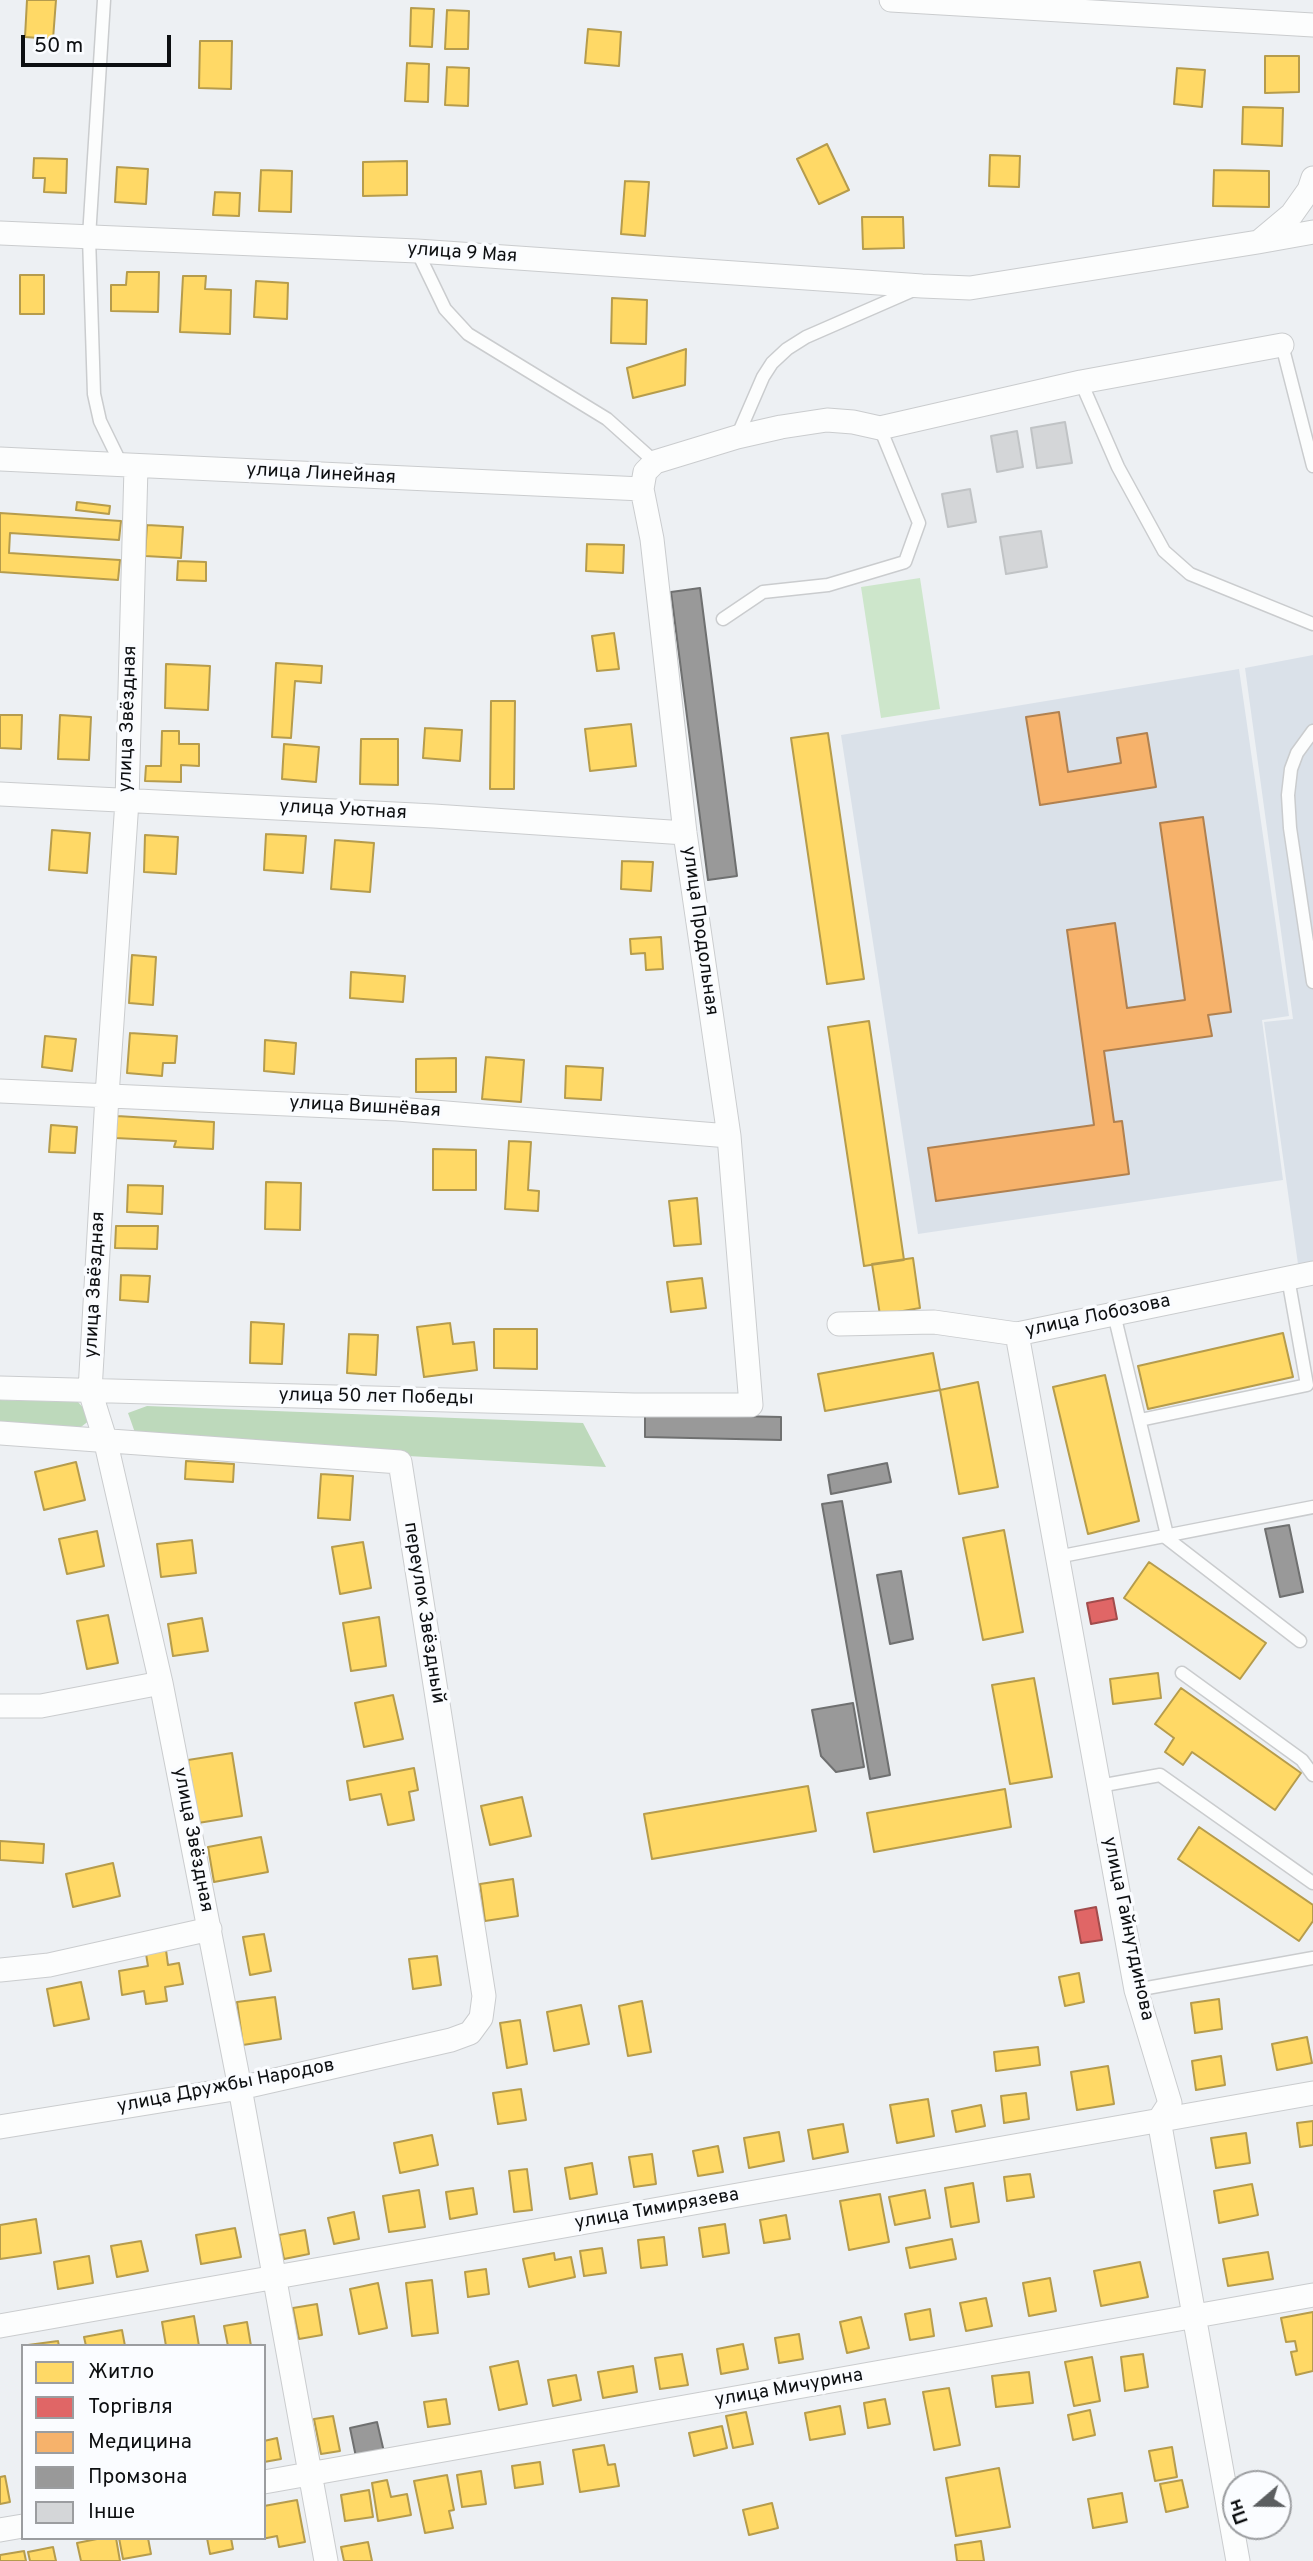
<!DOCTYPE html>
<html>
<head>
<meta charset="utf-8">
<style>
	body { margin:0 }
	#map { position:relative; width:1313px; height:2561px; overflow:hidden; background:#edf0f3; font-family:Overpass,sans-serif }
	canvas { display:block }
	.legend { position:absolute; left:21px; top:2344px; width:245px; height:196px; box-sizing:border-box; background:#fafcff; border:2px solid #9b9da0; margin:0; padding:9px 12px; list-style:none; font-size:21px; color:#0d0f11 }
	.legend li { display:flex; align-items:center; gap:14px; height:35px }
	.legend b { width:35px; border:2px solid #9b9da0 }
	.north { position:absolute; left:1222px; top:2470px; width:70px; height:70px; box-sizing:border-box; background:#fafcff; border:2px solid #9b9da0; border-radius:50%; rotate:250deg; font-size:19px; font-weight:700; line-height:28px; text-align:center; color:#0d0f11 }
	.north::after { content:''; display:block; margin:auto; width:24px; height:32px; background:#5b5e60; clip-path:polygon(50% 0,100% 100%,50% 72%,0 100%) }
	.scale { position:absolute; left:21px; top:35px; width:150px; height:32px; box-sizing:border-box; border:4px solid #0d0f11; border-top:0; padding-left:9px; font-size:21px; line-height:24px; white-space:nowrap; color:#0d0f11; -webkit-text-stroke:5px #fafcff; paint-order:stroke }
</style>
</head>
<body>
<div id="map">
<canvas width="1313" height="2561"></canvas>
<ul class="legend">
<li><b style="height:19px;background:#ffd966"></b>Житло</li>
<li><b style="height:19px;background:#e06666"></b>Торгівля</li>
<li><b style="height:19px;background:#f6b26b"></b>Медицина</li>
<li><b style="height:19px;background:#999"></b>Промзона</li>
<li><b style="height:19px;background:#d4d6d8"></b>Інше</li>
</ul>
<div class="north">Пн</div>
<div class="scale">50 m</div>
</div>
<script>
const context = document.querySelector('canvas').getContext('2d');
context.lineJoin = 'round';
function fillPath(path, color) {
  context.fillStyle = color;
  context.fill(path, 'evenodd');
}
function poly(rows) {
  const path = new Path2D();
  for (const r of rows) {
    path.moveTo(r[0], r[1]);
    for (let i = 2; i < r.length; i += 2) path.lineTo(r[i], r[i + 1]);
  }
  return path;
}
function trace(path, color, width, dash) {
  context.strokeStyle = color;
  context.lineWidth = width;
  context.lineCap = dash ? 'butt' : 'round';
  context.setLineDash(dash || []);
  context.stroke(path);
}
function drawText(font, color, halo, rows, align = 'center') {
  context.font = font + ' Overpass,sans-serif';
  context.lineWidth = 7;
  context.setLineDash([]);
  context.textBaseline = 'middle';
  context.strokeStyle = halo;
  context.fillStyle = color;
  for (const [text, x, y, turn = 0] of rows) {
    context.save();
    context.translate(x, y);
    context.rotate((+turn || 0) * Math.PI / 180);
    context.textAlign = isNaN(turn) ? turn : align;
    if (halo) context.strokeText(text, 0, 0);
    context.fillText(text, 0, 0);
    context.restore();
  }
}
fillPath(poly([
	[1313,655,1313,1261,1298,1264,1264,1022,1293,1019,1245,668],
	[1239,669,1289,1016,1262,1020,1283,1180,918,1234,841,735]
]), '#dae1e9');
fillPath(poly([
	[920,578,940,709,881,718,861,587]
]), '#cde6cb');
fillPath(poly([
	[0,1400,78,1402,87,1412,90,1420,77,1430,0,1426],
	[147,1406,583,1423,606,1467,138,1441,128,1413]
]), '#bdd9bb');
const homes = poly([
	[27,0,56,0,53,39,25,37,27,0],
	[411,8,434,9,432,47,410,46,411,8],
	[447,10,469,11,468,49,445,49,447,10],
	[588,29,621,32,619,66,585,63,588,29],
	[200,41,232,41,231,89,199,88,200,41],
	[1265,56,1299,56,1299,92,1265,93,1265,56],
	[407,63,429,64,428,102,405,101,407,63],
	[447,67,469,68,468,106,445,105,447,67],
	[1177,68,1205,70,1202,107,1174,104,1177,68],
	[1243,107,1283,108,1282,146,1242,144,1243,107],
	[827,144,849,190,819,204,797,159,827,144],
	[990,155,1020,156,1019,187,989,186,990,155],
	[34,158,67,159,66,193,44,192,45,178,33,178,34,158],
	[407,161,407,195,363,196,363,162,407,161],
	[117,167,148,169,146,204,115,202,117,167],
	[261,170,292,171,291,212,259,211,261,170],
	[1214,170,1269,171,1269,207,1213,206,1214,170],
	[625,181,649,182,645,236,621,234,625,181],
	[215,192,240,193,239,216,213,215,215,192],
	[862,217,903,217,904,248,863,249,862,217],
	[127,272,159,272,158,312,111,311,111,285,126,285,127,272],
	[20,275,44,275,44,314,20,314,20,275],
	[183,276,206,276,205,289,231,290,230,334,180,332,183,276],
	[256,281,288,283,287,319,254,317,256,281],
	[612,298,647,300,646,344,611,343,612,298],
	[686,349,685,385,633,398,627,368,686,349],
	[77,502,110,506,109,514,76,510,77,502],
	[0,513,121,521,119,540,10,533,9,553,120,560,118,580,0,572,0,513],
	[147,525,183,527,181,558,145,556,147,525],
	[587,544,624,545,623,573,586,571,587,544],
	[178,561,206,562,206,581,177,580,178,561],
	[614,633,619,669,597,671,592,636,614,633],
	[276,663,322,666,321,683,295,681,291,738,272,737,276,663],
	[166,664,210,666,208,710,165,708,166,664],
	[491,701,515,701,514,789,490,789,491,701],
	[0,715,22,715,21,749,0,748,0,715],
	[60,715,91,717,89,760,58,759,60,715],
	[631,724,636,766,590,771,585,729,631,724],
	[425,728,462,730,460,761,423,758,425,728],
	[162,731,179,731,179,744,199,744,199,766,181,765,181,782,145,781,146,766,161,766,162,731],
	[828,733,864,979,827,984,791,738,828,733],
	[361,739,398,739,398,785,360,784,361,739],
	[284,744,319,747,316,782,282,779,284,744],
	[52,830,90,833,87,873,49,870,52,830],
	[266,834,306,836,303,873,264,870,266,834],
	[145,835,178,837,176,874,144,872,145,835],
	[335,840,374,843,370,892,331,889,335,840],
	[622,861,653,862,651,891,621,889,622,861],
	[661,937,663,969,646,970,645,953,631,954,630,939,661,937],
	[132,955,156,957,153,1005,129,1003,132,955],
	[351,972,405,976,403,1002,350,998,351,972],
	[869,1021,904,1260,864,1266,828,1027,869,1021],
	[130,1033,177,1036,175,1063,163,1063,162,1076,127,1073,130,1033],
	[45,1036,76,1039,72,1071,42,1067,45,1036],
	[265,1040,296,1043,294,1074,264,1071,265,1040],
	[486,1057,524,1060,521,1102,482,1099,486,1057],
	[456,1058,456,1092,416,1092,416,1059,456,1058],
	[566,1066,603,1068,601,1100,565,1098,566,1066],
	[117,1116,214,1122,213,1149,174,1147,176,1141,115,1138,117,1116],
	[51,1125,77,1127,75,1153,49,1152,51,1125],
	[509,1141,531,1142,528,1190,539,1191,538,1211,505,1209,509,1141],
	[433,1149,476,1150,476,1190,433,1190,433,1149],
	[266,1182,301,1183,300,1230,265,1229,266,1182],
	[128,1185,163,1186,162,1214,127,1212,128,1185],
	[697,1198,701,1244,674,1246,669,1201,697,1198],
	[116,1226,158,1226,157,1249,115,1248,116,1226],
	[913,1258,920,1308,880,1315,872,1264,913,1258],
	[121,1275,150,1276,148,1302,120,1300,121,1275],
	[702,1278,706,1308,671,1312,667,1282,702,1278],
	[251,1322,284,1324,282,1364,250,1363,251,1322],
	[450,1323,453,1344,474,1342,477,1370,424,1377,417,1327,450,1323],
	[494,1329,537,1329,537,1369,494,1368,494,1329],
	[1283,1333,1293,1377,1148,1409,1138,1366,1283,1333],
	[349,1334,378,1335,376,1375,347,1373,349,1334],
	[933,1353,940,1390,825,1411,818,1374,933,1353],
	[1105,1375,1139,1521,1088,1534,1053,1387,1105,1375],
	[978,1382,998,1487,959,1494,940,1390,978,1382],
	[186,1461,234,1464,233,1482,185,1479,186,1461],
	[76,1462,85,1500,44,1510,35,1472,76,1462],
	[321,1474,353,1476,350,1520,318,1518,321,1474],
	[1004,1530,1023,1632,983,1640,963,1538,1004,1530],
	[97,1531,104,1566,67,1574,59,1539,97,1531],
	[192,1540,196,1573,161,1577,157,1544,192,1540],
	[363,1542,371,1588,340,1594,332,1547,363,1542],
	[1149,1562,1266,1643,1240,1679,1124,1598,1149,1562],
	[108,1615,118,1663,87,1669,77,1621,108,1615],
	[379,1617,386,1666,351,1671,343,1623,379,1617],
	[202,1618,208,1651,173,1656,168,1624,202,1618],
	[1158,1673,1161,1698,1113,1704,1110,1679,1158,1673],
	[1034,1678,1052,1777,1010,1784,992,1685,1034,1678],
	[1181,1688,1301,1773,1275,1810,1192,1752,1183,1765,1165,1752,1174,1738,1155,1724,1181,1688],
	[393,1695,403,1739,364,1747,355,1703,393,1695],
	[232,1753,242,1816,198,1823,188,1760,232,1753],
	[414,1768,418,1790,409,1792,414,1820,388,1825,381,1794,350,1800,347,1781,414,1768],
	[808,1786,816,1831,652,1859,644,1814,808,1786],
	[1005,1789,1011,1827,874,1852,867,1813,1005,1789],
	[522,1797,531,1836,490,1845,481,1806,522,1797],
	[1199,1827,1313,1905,1313,1921,1299,1941,1178,1859,1199,1827],
	[261,1837,268,1872,214,1882,208,1847,261,1837],
	[0,1841,44,1844,43,1863,0,1860,0,1841],
	[113,1863,120,1896,73,1907,66,1874,113,1863],
	[513,1879,518,1916,485,1921,480,1884,513,1879],
	[264,1934,271,1971,250,1975,243,1937,264,1934],
	[166,1950,168,1965,179,1963,183,1984,165,1987,167,2001,146,2004,144,1991,122,1995,119,1971,148,1966,146,1954,166,1950],
	[437,1956,441,1985,413,1989,409,1959,437,1956],
	[1079,1973,1084,2002,1065,2006,1059,1977,1079,1973],
	[81,1982,89,2019,54,2026,47,1989,81,1982],
	[275,1997,281,2039,243,2045,237,2002,275,1997],
	[1219,1999,1222,2029,1195,2033,1191,2003,1219,1999],
	[642,2001,651,2052,628,2056,619,2006,642,2001],
	[581,2005,589,2044,554,2051,547,2012,581,2005],
	[520,2020,527,2064,507,2068,500,2023,520,2020],
	[1307,2037,1312,2063,1277,2070,1272,2044,1307,2037],
	[1038,2047,1040,2065,996,2071,994,2052,1038,2047],
	[1221,2056,1225,2085,1196,2090,1192,2061,1221,2056],
	[1108,2066,1114,2104,1077,2110,1071,2072,1108,2066],
	[521,2089,526,2120,498,2124,493,2093,521,2089],
	[1026,2093,1029,2119,1004,2123,1001,2096,1026,2093],
	[928,2099,934,2136,897,2143,890,2105,928,2099],
	[981,2105,985,2126,956,2132,952,2111,981,2105],
	[1313,2121,1313,2145,1300,2147,1297,2123,1313,2121],
	[843,2124,848,2152,813,2159,808,2130,843,2124],
	[779,2132,784,2161,749,2168,744,2138,779,2132],
	[1246,2133,1250,2163,1216,2168,1211,2138,1246,2133],
	[432,2135,438,2165,400,2173,394,2143,432,2135],
	[718,2146,723,2172,698,2176,693,2151,718,2146],
	[652,2154,656,2184,634,2187,629,2157,652,2154],
	[592,2163,597,2194,570,2199,565,2168,592,2163],
	[527,2169,532,2210,514,2212,509,2171,527,2169],
	[1030,2174,1034,2197,1007,2201,1004,2177,1030,2174],
	[973,2183,979,2222,951,2227,945,2188,973,2183],
	[1252,2184,1258,2215,1219,2223,1214,2191,1252,2184],
	[473,2188,477,2214,450,2219,446,2192,473,2188],
	[419,2190,425,2227,389,2232,383,2196,419,2190],
	[925,2190,930,2218,895,2225,889,2197,925,2190],
	[880,2194,889,2242,849,2250,840,2201,880,2194],
	[354,2212,359,2239,334,2244,328,2218,354,2212],
	[786,2215,790,2239,764,2243,760,2220,786,2215],
	[36,2219,41,2253,0,2259,0,2225,36,2219],
	[725,2224,729,2253,703,2257,699,2228,725,2224],
	[235,2228,241,2257,201,2264,196,2235,235,2228],
	[305,2230,309,2254,284,2259,279,2235,305,2230],
	[664,2237,667,2265,641,2268,638,2240,664,2237],
	[952,2239,956,2259,910,2268,906,2248,952,2239],
	[141,2241,148,2271,117,2277,111,2246,141,2241],
	[602,2248,606,2273,584,2276,580,2251,602,2248],
	[1268,2252,1273,2279,1228,2286,1223,2259,1268,2252],
	[554,2253,555,2260,571,2257,575,2277,529,2287,523,2259,554,2253],
	[89,2256,93,2283,58,2289,54,2262,89,2256],
	[1140,2262,1148,2297,1101,2306,1094,2271,1140,2262],
	[486,2269,489,2294,468,2297,465,2272,486,2269],
	[1050,2278,1056,2311,1029,2316,1023,2283,1050,2278],
	[432,2280,438,2333,412,2336,406,2283,432,2280],
	[378,2283,387,2328,359,2334,350,2289,378,2283],
	[986,2298,992,2326,966,2331,960,2303,986,2298],
	[317,2304,322,2335,299,2339,293,2308,317,2304],
	[930,2309,934,2336,910,2340,905,2314,930,2309],
	[1313,2312,1313,2371,1296,2375,1291,2352,1297,2351,1295,2341,1286,2342,1281,2318,1313,2312],
	[194,2316,199,2346,166,2346,162,2322,194,2316],
	[861,2317,869,2348,847,2353,840,2322,861,2317],
	[247,2322,251,2346,228,2346,224,2326,247,2322],
	[122,2330,125,2346,86,2346,84,2337,122,2330],
	[799,2334,803,2359,779,2363,775,2338,799,2334],
	[58,2341,59,2346,29,2346,28,2345,58,2341],
	[743,2344,748,2369,721,2374,717,2349,743,2344],
	[682,2354,688,2385,660,2389,655,2358,682,2354],
	[1143,2354,1148,2387,1125,2391,1121,2357,1143,2354],
	[1092,2357,1100,2401,1074,2406,1065,2362,1092,2357],
	[518,2361,527,2404,499,2410,490,2367,518,2361],
	[633,2366,637,2392,603,2398,598,2372,633,2366],
	[1029,2372,1033,2403,996,2407,992,2376,1029,2372],
	[576,2375,581,2400,553,2406,548,2380,576,2375],
	[949,2388,960,2445,934,2450,923,2392,949,2388],
	[446,2399,450,2424,428,2427,424,2402,446,2399],
	[885,2399,890,2424,868,2428,864,2403,885,2399],
	[840,2406,845,2434,810,2440,805,2413,840,2406],
	[1090,2410,1095,2435,1073,2440,1068,2415,1090,2410],
	[746,2412,753,2444,733,2448,726,2416,746,2412],
	[333,2416,340,2451,321,2454,314,2419,333,2416],
	[722,2426,727,2448,694,2456,689,2433,722,2426],
	[277,2438,281,2459,264,2462,264,2441,277,2438],
	[604,2445,608,2465,615,2464,619,2486,580,2492,573,2450,604,2445],
	[1172,2447,1177,2477,1155,2481,1149,2451,1172,2447],
	[540,2462,543,2484,515,2488,512,2466,540,2462],
	[999,2468,1010,2527,956,2536,946,2478,999,2468],
	[481,2471,486,2504,462,2507,457,2475,481,2471],
	[447,2475,454,2510,449,2511,453,2528,425,2533,414,2481,447,2475],
	[5,2476,10,2502,0,2504,0,2477,5,2476],
	[387,2480,391,2497,407,2494,411,2515,378,2521,372,2483,387,2480],
	[1182,2480,1188,2507,1166,2512,1160,2484,1182,2480],
	[369,2490,373,2517,345,2521,341,2495,369,2490],
	[1122,2493,1127,2522,1093,2528,1088,2499,1122,2493],
	[297,2500,305,2542,279,2547,277,2536,262,2539,264,2538,264,2506,297,2500],
	[772,2503,778,2528,749,2535,743,2510,772,2503],
	[102,2538,116,2538,120,2561,81,2561,77,2543,102,2538],
	[119,2538,148,2538,151,2554,123,2559,119,2538],
	[207,2538,231,2538,233,2549,210,2554,207,2538],
	[981,2541,984,2561,957,2561,955,2545,981,2541],
	[368,2542,372,2561,344,2561,341,2547,368,2542],
	[53,2547,56,2561,30,2561,28,2552,53,2547],
	[24,2551,26,2561,0,2561,0,2555,24,2551]
]);
fillPath(homes, '#ffd966');
trace(homes, '#b69c4c', 2);
const shops = poly([
	[1113,1598,1117,1619,1091,1624,1087,1603,1113,1598],
	[1096,1907,1102,1940,1081,1943,1075,1911,1096,1907]
]);
fillPath(shops, '#e06666');
trace(shops, '#a14c4c', 2);
const health = poly([
	[1059,712,1068,772,1121,763,1117,738,1147,733,1156,787,1040,805,1026,717,1059,712],
	[1203,817,1231,1012,1208,1015,1212,1036,1104,1051,1114,1122,1122,1121,1129,1174,936,1201,928,1148,1094,1125,1067,930,1115,923,1127,1008,1185,1000,1160,823,1203,817]
]);
fillPath(health, '#f6b26b');
trace(health, '#b08150', 2);
const industry = poly([
	[700,588,737,876,708,880,671,592,700,588],
	[645,1414,781,1417,781,1440,645,1437,645,1414],
	[887,1463,891,1482,831,1494,828,1475,887,1463],
	[842,1501,890,1775,870,1779,822,1504,842,1501],
	[1289,1525,1303,1592,1280,1597,1265,1529,1289,1525],
	[901,1571,913,1639,890,1644,877,1575,901,1571],
	[853,1703,864,1767,836,1772,821,1756,812,1710,853,1703],
	[377,2422,384,2452,356,2457,350,2428,377,2422]
]);
fillPath(industry, '#999');
trace(industry, '#6f7070', 2);
const building = poly([
	[1065,422,1072,463,1037,468,1031,428,1065,422],
	[1017,431,1023,467,997,472,991,436,1017,431],
	[970,489,976,522,948,527,942,494,970,489],
	[1041,531,1047,567,1006,574,1000,537,1041,531]
]);
fillPath(building, '#d4d6d8');
trace(building, '#c0c3c5', 2);
const service = poly([
	[104,0,89,237,94,394,100,421,122,466],
	[417,251,445,309,468,334,607,419,655,462],
	[1282,345,1313,466],
	[1081,382,1118,467,1164,551,1190,574,1313,624],
	[737,437,763,377,772,363,787,349,806,337,916,289],
	[723,619,763,592,828,585,905,562,919,523,880,428],
	[1313,731,1297,753,1291,769,1288,795,1290,828,1313,982],
	[1114,1314,1167,1535],
	[1140,1420,1307,1385,1288,1278],
	[1164,1536,1300,1641],
	[1057,1557,1313,1507],
	[1182,1673,1302,1760,1313,1775],
	[1099,1786,1160,1775,1313,1883],
	[1136,1990,1313,1958]
]);
const minor = poly([
	[891,0,1313,25],
	[0,233,417,251,922,286,970,288,1258,242,1313,232],
	[1261,240,1292,214,1309,190,1313,178],
	[0,459,642,489],
	[136,467,127,801,107,1096,90,1391,105,1439,161,1683,240,2088,326,2561],
	[0,794,434,816,685,833],
	[0,1091,397,1109,729,1136],
	[839,1324,934,1322,1017,1334,1313,1273],
	[1017,1334,1136,1990,1170,2103,1159,2120,1238,2561],
	[0,1388,634,1405,751,1405,729,1136,685,833,652,539,642,489,645,472,655,462,737,437,781,427,827,420,853,422,880,428,1081,382,1282,345],
	[0,1433,400,1462,484,1996,481,2018,470,2033,451,2040,240,2088,0,2127],
	[0,1706,41,1706,161,1683],
	[0,1970,49,1965,210,1929],
	[0,2326,1313,2093],
	[264,2482,1313,2295],
	[0,2530,23,2526]
]);
trace(service, '#caccce', 15);
trace(minor, '#caccce', 25);
trace(service, '#fcfdfd', 12);
trace(minor, '#fcfdfd', 23);
drawText('19px', '#0d0f11', '#fafcff', [
	["улица 9 Мая",462,254,4],
	["улица Линейная",321,475,3],
	["улица Звёздная",129,719,-88],
	["улица Уютная",343,811,3],
	["улица Продольная",699,931,82],
	["улица Вишнёвая",365,1108,3],
	["улица Звёздная",96,1285,-87],
	["улица Лобозова",1098,1317,-12],
	["улица 50 лет Победы",376,1398,1],
	["переулок Звёздный",423,1613,81],
	["улица Звёздная",192,1840,79],
	["улица Гайнутдинова",1127,1929,78],
	["улица Дружбы Народов",226,2087,-11],
	["улица Тимирязева",657,2210,-10],
	["улица Мичурина",789,2389,-10]
]);
</script>
</body>
</html>
